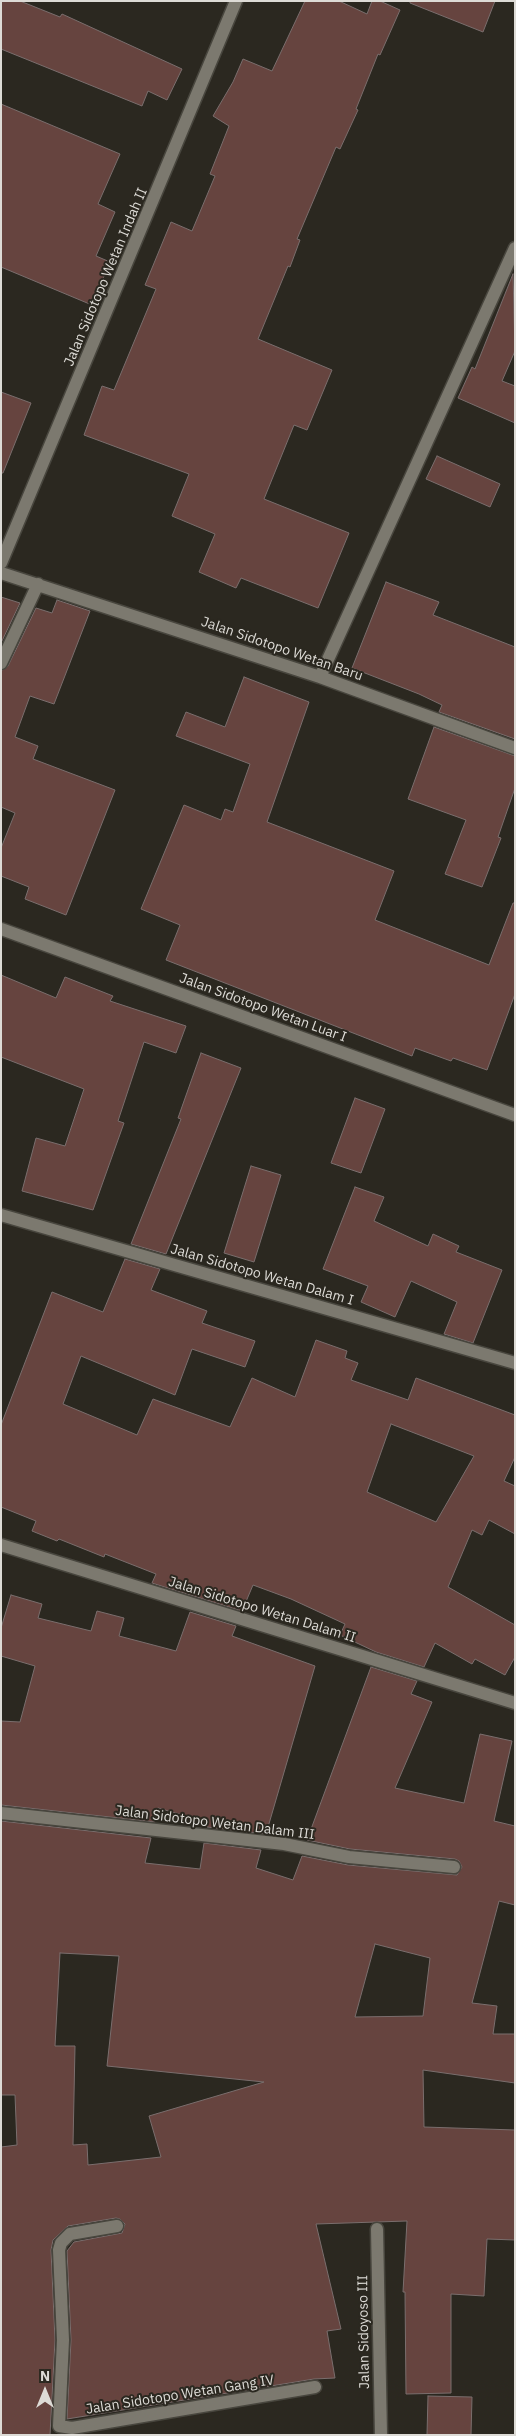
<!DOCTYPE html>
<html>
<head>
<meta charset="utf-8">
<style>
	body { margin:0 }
	#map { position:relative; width:516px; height:2436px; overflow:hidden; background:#2b2820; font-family:"IBM Plex Sans",sans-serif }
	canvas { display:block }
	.frame { position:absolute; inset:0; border:2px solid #dddbd6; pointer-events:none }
	.north { position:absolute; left:20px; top:2366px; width:50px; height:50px; -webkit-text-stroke:4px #2b2820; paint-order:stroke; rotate:0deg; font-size:14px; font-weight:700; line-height:20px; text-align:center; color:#dddbd6 }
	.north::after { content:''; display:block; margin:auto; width:18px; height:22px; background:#dddbd6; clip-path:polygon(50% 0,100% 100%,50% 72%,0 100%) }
</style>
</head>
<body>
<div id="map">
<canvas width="516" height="2436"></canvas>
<div class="frame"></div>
<div class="north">N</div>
</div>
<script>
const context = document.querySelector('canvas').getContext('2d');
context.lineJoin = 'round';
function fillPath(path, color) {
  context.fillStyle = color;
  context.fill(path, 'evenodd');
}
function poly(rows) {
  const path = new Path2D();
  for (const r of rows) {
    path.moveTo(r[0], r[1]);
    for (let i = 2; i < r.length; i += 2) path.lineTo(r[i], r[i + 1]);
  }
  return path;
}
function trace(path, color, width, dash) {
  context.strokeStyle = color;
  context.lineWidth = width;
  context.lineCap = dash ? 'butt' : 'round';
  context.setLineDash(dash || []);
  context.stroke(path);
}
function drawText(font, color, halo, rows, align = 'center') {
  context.font = font + ' "IBM Plex Sans",sans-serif';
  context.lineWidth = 4;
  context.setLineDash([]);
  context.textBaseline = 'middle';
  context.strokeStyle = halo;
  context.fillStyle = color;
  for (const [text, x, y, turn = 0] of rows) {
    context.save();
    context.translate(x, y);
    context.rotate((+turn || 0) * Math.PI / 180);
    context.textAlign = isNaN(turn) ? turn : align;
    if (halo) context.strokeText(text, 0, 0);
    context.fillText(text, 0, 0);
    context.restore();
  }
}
const building = poly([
	[1,1,20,1,60,17,62,14,182,69,167,100,148,91,142,106,1,49,1,1],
	[305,1,339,1,367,14,372,1,380,1,400,10,380,55,378,54,356,109,358,110,340,149,336,147,297,239,300,240,290,267,288,266,258,339,332,370,307,430,294,425,264,499,349,533,318,608,241,578,236,588,199,572,215,534,172,516,189,474,84,435,102,386,114,390,156,289,145,285,171,222,192,231,215,176,210,174,229,126,213,116,233,82,243,59,272,71,305,1],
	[410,1,495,1,483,32,410,3,410,1],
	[1,104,120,154,98,204,115,212,96,256,110,262,92,305,1,267,1,104],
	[513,274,515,351,502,381,515,386,515,423,458,398,472,367,475,369,513,274],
	[1,392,31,403,3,473,1,473,1,392],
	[437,456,500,484,490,507,426,479,437,456],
	[386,582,439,602,433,615,515,647,515,739,439,712,442,705,419,694,352,668,386,582],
	[1,597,20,603,1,643,1,597],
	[57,600,90,611,54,704,30,696,15,737,38,746,33,759,115,790,66,915,25,899,29,887,1,876,1,848,15,813,1,807,1,671,8,666,36,608,52,613,57,600],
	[244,677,309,702,267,822,394,871,375,920,489,965,513,903,515,903,515,994,487,1070,453,1058,451,1061,415,1048,412,1056,166,960,180,925,141,909,184,805,221,820,225,809,233,812,250,764,176,736,186,712,225,727,244,677],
	[434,727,515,756,515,788,498,837,501,838,482,887,445,874,466,820,408,799,434,727],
	[1,975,56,998,65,977,113,996,110,1001,186,1026,176,1053,144,1042,118,1121,124,1123,93,1210,22,1191,36,1138,65,1146,84,1089,1,1057,1,975],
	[201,1053,241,1068,166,1254,131,1244,181,1119,178,1118,201,1053],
	[355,1098,385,1109,361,1173,331,1163,355,1098],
	[251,1166,281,1175,254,1262,224,1253,251,1166],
	[355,1187,384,1197,374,1221,428,1246,433,1234,459,1246,456,1252,502,1270,473,1343,444,1334,457,1302,411,1281,395,1317,361,1302,368,1286,323,1269,355,1187],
	[125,1259,160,1269,151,1290,207,1311,202,1323,255,1341,245,1367,192,1349,175,1395,81,1356,63,1404,137,1435,153,1399,230,1427,252,1378,295,1397,316,1340,347,1351,345,1358,358,1363,351,1380,408,1400,416,1378,515,1415,515,1457,504,1481,515,1486,515,1534,489,1520,482,1535,472,1530,448,1587,515,1625,515,1657,505,1675,475,1659,472,1664,435,1643,424,1667,376,1652,340,1635,345,1624,291,1599,253,1585,242,1611,155,1584,152,1583,156,1574,105,1554,104,1557,59,1539,57,1541,32,1531,36,1521,1,1507,1,1425,52,1292,103,1312,125,1259],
	[391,1424,474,1456,436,1522,367,1492,391,1424],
	[11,1595,42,1604,38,1618,91,1631,97,1611,124,1618,119,1636,176,1651,190,1612,236,1626,232,1636,315,1666,266,1834,207,1827,207,1822,158,1808,155,1822,1,1805,1,1721,20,1722,35,1666,1,1656,1,1628,11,1595],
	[371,1667,417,1681,411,1694,432,1702,395,1788,464,1803,480,1734,512,1741,494,1821,515,1826,515,1905,499,1901,472,2003,497,2006,493,2034,515,2034,515,2083,423,2070,424,2127,515,2130,515,2240,487,2239,484,2296,451,2294,451,2393,406,2394,405,2292,403,2292,407,2221,316,2224,341,2329,327,2331,335,2378,314,2379,67,2419,71,2340,67,2251,74,2242,122,2233,125,2224,120,2219,116,2218,68,2226,53,2240,51,2250,55,2340,50,2435,1,2435,1,2147,17,2145,15,2095,1,2095,1,1821,151,1838,145,1863,200,1869,204,1843,261,1850,256,1868,293,1880,302,1856,348,1865,457,1875,462,1867,459,1861,455,1859,350,1849,307,1840,371,1667],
	[375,1944,430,1958,423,2016,355,2017,375,1944],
	[60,1953,119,1956,107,2066,264,2082,149,2116,161,2157,88,2165,87,2144,73,2145,75,2046,55,2046,60,1953],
	[428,2396,472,2397,471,2435,427,2435,428,2396]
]);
fillPath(building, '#66443f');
trace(building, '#7a6e6d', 1);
const minor = poly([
	[1,563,236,1],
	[1,573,320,677,515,748],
	[1,663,38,584],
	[320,677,515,248],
	[1,929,515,1115],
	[1,1215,515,1363],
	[1,1545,515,1703],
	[1,1813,284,1844,349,1857,454,1867],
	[117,2226,70,2234,61,2243,59,2250,63,2340,59,2426,72,2428,315,2387],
	[377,2229,381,2435]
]);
trace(minor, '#48463e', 15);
trace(minor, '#7c796f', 12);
drawText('14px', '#dddbd6', '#2b2820', [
	["Jalan Sidotopo Wetan Indah II",106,277,-67],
	["Jalan Sidotopo Wetan Baru",282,649,19],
	["Jalan Sidotopo Wetan Luar I",263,1008,20],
	["Jalan Sidotopo Wetan Dalam I",262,1275,16],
	["Jalan Sidotopo Wetan Dalam II",262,1610,17],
	["Jalan Sidotopo Wetan Dalam III",215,1823,7],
	["Jalan Sidoyoso III",364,2332,-91],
	["Jalan Sidotopo Wetan Gang IV",180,2395,-9]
]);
</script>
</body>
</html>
